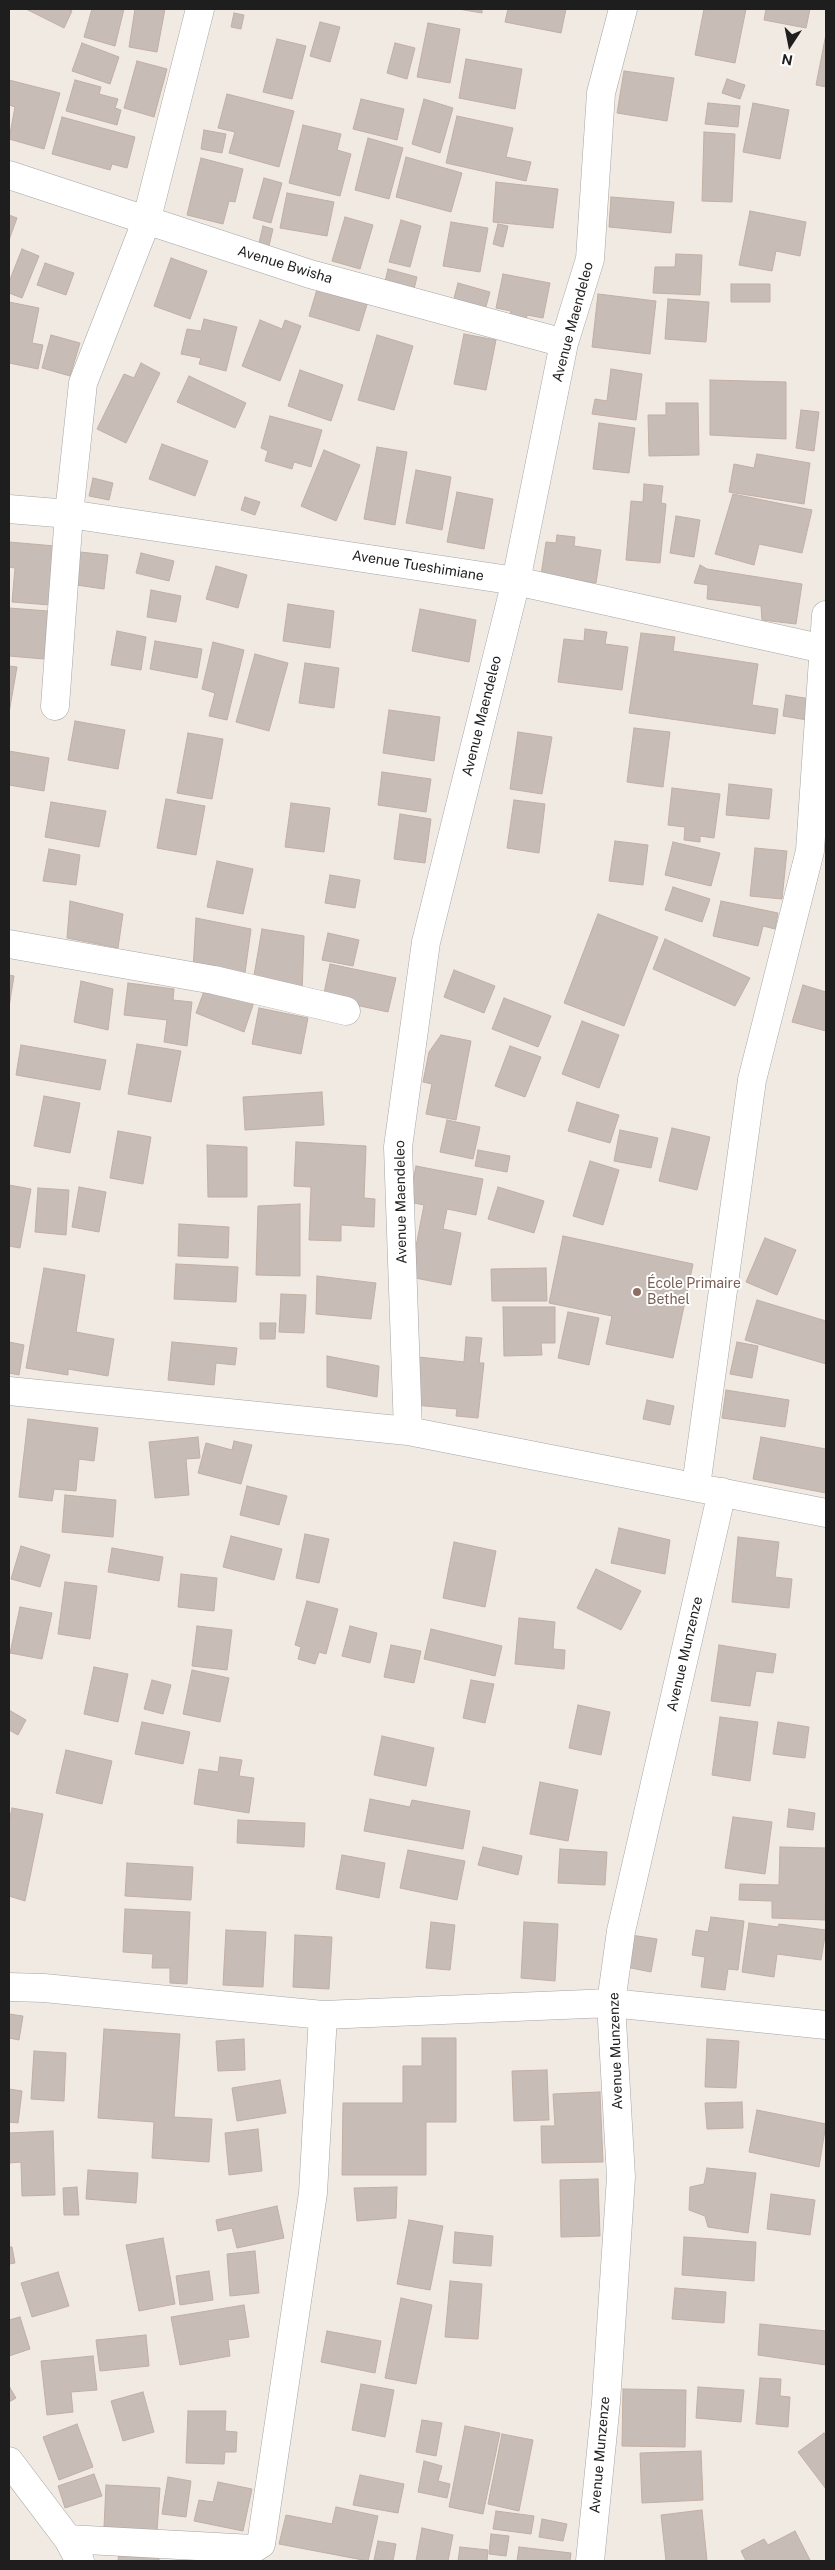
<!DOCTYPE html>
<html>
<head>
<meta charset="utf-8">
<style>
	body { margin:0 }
	#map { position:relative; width:835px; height:2570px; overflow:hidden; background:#f0eae3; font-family:"Public Sans",sans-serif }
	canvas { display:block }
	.frame { position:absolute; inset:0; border:10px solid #1e1e1e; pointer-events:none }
	.north { position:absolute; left:765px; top:20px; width:50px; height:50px; -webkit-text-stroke:4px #fff; paint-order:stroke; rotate:191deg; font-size:14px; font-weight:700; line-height:20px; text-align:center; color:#1e1e1e }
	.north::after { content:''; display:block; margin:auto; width:18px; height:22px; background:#1e1e1e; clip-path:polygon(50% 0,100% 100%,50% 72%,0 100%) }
</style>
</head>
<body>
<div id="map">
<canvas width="835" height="2570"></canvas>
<div class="frame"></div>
<div class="north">N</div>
</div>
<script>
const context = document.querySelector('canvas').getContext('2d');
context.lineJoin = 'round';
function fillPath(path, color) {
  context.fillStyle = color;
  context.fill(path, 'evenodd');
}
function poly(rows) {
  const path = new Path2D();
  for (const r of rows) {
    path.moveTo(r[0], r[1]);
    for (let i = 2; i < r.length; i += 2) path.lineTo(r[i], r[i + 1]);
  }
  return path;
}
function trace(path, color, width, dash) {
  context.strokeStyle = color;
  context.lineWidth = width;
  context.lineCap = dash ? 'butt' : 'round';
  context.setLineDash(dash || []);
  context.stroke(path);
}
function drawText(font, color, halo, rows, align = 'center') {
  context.font = font + ' "Public Sans",sans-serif';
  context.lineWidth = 4;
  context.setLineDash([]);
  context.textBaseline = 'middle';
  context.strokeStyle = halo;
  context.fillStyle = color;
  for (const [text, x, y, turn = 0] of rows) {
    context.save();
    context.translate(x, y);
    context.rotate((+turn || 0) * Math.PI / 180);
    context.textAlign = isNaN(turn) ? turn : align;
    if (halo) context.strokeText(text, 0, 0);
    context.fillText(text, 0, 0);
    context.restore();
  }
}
const building = poly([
	[26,9,66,9,72,11,64,28,26,9],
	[92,9,124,9,115,46,84,37,92,9],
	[135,9,165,9,157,52,129,47,135,9],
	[458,9,482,9,482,13,458,9],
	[508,9,566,9,561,33,505,22,508,9],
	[704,9,746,9,735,63,695,55,704,9],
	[766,9,810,9,806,28,764,20,766,9],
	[234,13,244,15,241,29,231,27,234,13],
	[320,22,340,27,330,62,310,56,320,22],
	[428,23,460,29,450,83,417,77,428,23],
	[826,34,826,87,816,85,826,34],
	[277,39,306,46,292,99,263,92,277,39],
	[82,43,119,57,110,84,72,71,82,43],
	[395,43,415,48,407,79,387,73,395,43],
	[466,59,522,69,515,109,459,98,466,59],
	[137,61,167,69,154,117,124,108,137,61],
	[624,71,674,78,667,121,617,113,624,71],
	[727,79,745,85,740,99,722,93,727,79],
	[9,80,60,93,44,149,9,139,15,107,9,105,9,80],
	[75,80,101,87,99,94,118,99,115,108,121,110,117,125,66,111,75,80],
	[227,94,294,111,279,167,229,153,235,132,218,128,227,94],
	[361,99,404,109,397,140,353,129,361,99],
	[424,99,453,108,440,153,412,144,424,99],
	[708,103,740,106,738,127,705,124,708,103],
	[753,103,789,110,780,159,743,152,753,103],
	[457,116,513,128,506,157,531,162,526,181,446,163,457,116],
	[62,117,135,137,127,168,112,164,110,170,52,154,62,117],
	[303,125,341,134,337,150,351,154,340,196,289,183,303,125],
	[204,130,226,134,222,153,201,149,204,130],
	[704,132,735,134,732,202,702,201,704,132],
	[368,138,403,148,389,199,355,190,368,138],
	[406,157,462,173,451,212,396,197,406,157],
	[201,158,243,169,235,202,229,201,223,224,187,215,201,158],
	[264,178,282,183,271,223,253,218,264,178],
	[496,182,558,189,553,228,493,222,496,182],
	[287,193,334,202,327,236,280,228,287,193],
	[611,197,674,202,671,233,609,227,611,197],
	[750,211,806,222,800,256,776,251,772,271,739,265,750,211],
	[9,215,17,218,9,240,9,215],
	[345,217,373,225,360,269,332,261,345,217],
	[401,220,421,226,410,267,389,262,401,220],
	[451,222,488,228,480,272,443,266,451,222],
	[498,224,508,226,503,247,493,244,498,224],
	[263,226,273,229,268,250,258,247,263,226],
	[22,249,39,256,22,298,9,293,9,282,22,249],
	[676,254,702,255,700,295,653,293,655,267,675,267,676,254],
	[171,258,207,271,190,319,154,306,171,258],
	[45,263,74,273,66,295,37,285,45,263],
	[388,269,417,277,413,293,384,286,388,269],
	[503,274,550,283,543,318,527,315,526,323,509,320,511,311,496,308,503,274],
	[458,283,490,292,485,310,453,302,458,283],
	[731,284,770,284,770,302,731,302,731,284],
	[318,286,368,301,359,331,309,316,318,286],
	[598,294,656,301,650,354,592,347,598,294],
	[668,299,709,302,706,342,665,339,668,299],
	[9,302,39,308,32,343,43,345,38,369,9,363,9,302],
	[204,319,237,327,226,371,199,364,201,358,181,354,187,329,201,331,204,319],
	[260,320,282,329,285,320,301,326,280,381,242,366,260,320],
	[464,334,496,340,486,390,454,384,464,334],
	[51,335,80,343,70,376,42,368,51,335],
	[377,335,413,346,394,410,358,400,377,335],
	[141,363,160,373,126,443,97,429,124,374,134,378,141,363],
	[611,369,642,374,636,420,592,414,595,399,607,401,611,369],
	[300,370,343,385,331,421,288,406,300,370],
	[189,376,246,403,235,428,177,402,189,376],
	[710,380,786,382,786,439,710,435,710,380],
	[666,403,698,403,699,455,649,456,648,415,666,415,666,403],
	[801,410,819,412,814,451,796,448,801,410],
	[270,416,322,430,311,467,294,462,292,469,265,461,268,451,261,448,270,416],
	[599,423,635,428,629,473,593,469,599,423],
	[162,444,208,461,195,496,149,479,162,444],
	[377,447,407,452,395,525,364,519,377,447],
	[324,450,360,465,336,521,301,506,324,450],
	[757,454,810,463,804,504,729,492,734,464,754,468,757,454],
	[416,470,451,477,442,530,406,523,416,470],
	[93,478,113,483,109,500,89,496,93,478],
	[644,484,663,486,661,503,666,504,660,563,626,560,631,501,643,502,644,484],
	[457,492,493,499,484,549,447,542,457,492],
	[733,494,812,510,802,553,759,544,754,565,715,554,733,494],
	[245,497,260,502,255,515,241,510,245,497],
	[676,516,700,520,694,557,670,553,676,516],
	[557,535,575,537,574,546,601,550,596,583,541,575,546,542,556,543,557,535],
	[9,542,55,546,50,605,12,602,15,568,9,567,9,542],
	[80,552,108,555,104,589,76,585,80,552],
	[141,553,174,561,169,581,136,573,141,553],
	[700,565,707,569,802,584,796,624,762,620,761,606,707,599,708,585,694,583,700,565],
	[216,566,247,575,238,608,206,599,216,566],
	[151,590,181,596,176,622,147,617,151,590],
	[288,604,334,611,330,648,283,641,288,604],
	[9,608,48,611,44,659,9,656,9,608],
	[420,609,476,620,469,662,412,651,420,609],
	[585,629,607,632,605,644,628,647,622,690,558,682,564,639,584,641,585,629],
	[117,631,146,637,141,670,111,665,117,631],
	[641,633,675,637,673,651,758,664,752,705,778,709,775,734,629,713,641,633],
	[155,641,202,649,197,678,150,669,155,641],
	[213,642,244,650,227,720,209,716,215,693,202,689,213,642],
	[255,654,288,663,269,731,236,722,255,654],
	[305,663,339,668,334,708,299,703,305,663],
	[9,666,17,667,9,713,9,666],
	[786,695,811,699,807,720,783,716,786,695],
	[389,710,440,717,434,761,383,753,389,710],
	[75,721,125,730,118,769,68,760,75,721],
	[634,728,670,732,663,787,627,782,634,728],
	[518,732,552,737,542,794,510,789,518,732],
	[188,733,223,739,212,799,177,793,188,733],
	[9,751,49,758,44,791,9,785,9,751],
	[382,772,431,779,426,812,378,805,382,772],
	[729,784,772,789,769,819,726,815,729,784],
	[672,788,720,794,714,838,700,836,700,842,684,840,685,827,668,825,672,788],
	[166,799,205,806,196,855,157,848,166,799],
	[514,800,545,804,539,853,507,848,514,800],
	[51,802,106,811,99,847,45,837,51,802],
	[291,803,330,808,324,852,285,847,291,803],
	[400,814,431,819,425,863,394,859,400,814],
	[615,841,648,845,643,885,609,881,615,841],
	[673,842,720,853,711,886,665,875,673,842],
	[755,848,787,851,782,899,750,896,755,848],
	[49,849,80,855,76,885,43,881,49,849],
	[217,861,253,869,243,914,207,907,217,861],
	[330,875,360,880,355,908,325,903,330,875],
	[673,887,710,899,702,922,665,910,673,887],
	[70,901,123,914,118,948,67,938,70,901],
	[721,901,778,913,775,929,763,926,758,946,713,936,721,901],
	[598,914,658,937,624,1026,564,1003,598,914],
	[196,918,251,929,244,980,193,970,196,918],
	[262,929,304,936,302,994,253,981,262,929],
	[328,933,359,940,353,966,322,960,328,933],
	[665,939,750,978,735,1006,653,969,665,939],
	[330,964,396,978,388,1012,323,998,330,964],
	[454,970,495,986,484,1013,444,997,454,970],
	[9,975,14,976,9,1007,9,975],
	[81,981,113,989,108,1030,74,1022,81,981],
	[128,983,174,989,173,1000,192,1002,187,1046,164,1042,167,1020,124,1015,128,983],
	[207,983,254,1002,244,1032,196,1013,207,983],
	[803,985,826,992,826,1031,792,1022,803,985],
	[504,998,551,1016,538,1047,492,1029,504,998],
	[259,1008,308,1018,301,1054,252,1044,259,1008],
	[582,1021,619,1035,599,1088,562,1074,582,1021],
	[441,1035,471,1041,456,1120,426,1114,432,1084,423,1082,429,1052,441,1035],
	[137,1044,181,1051,171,1102,128,1094,137,1044],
	[21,1045,106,1060,100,1090,16,1075,21,1045],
	[510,1046,541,1057,525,1097,495,1086,510,1046],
	[322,1092,324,1125,245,1130,243,1097,322,1092],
	[44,1096,80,1103,70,1153,34,1146,44,1096],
	[577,1102,619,1115,610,1143,568,1131,577,1102],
	[447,1120,480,1127,473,1159,440,1152,447,1120],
	[672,1128,710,1137,697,1190,659,1181,672,1128],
	[620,1130,658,1138,651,1168,614,1161,620,1130],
	[118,1131,151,1137,143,1184,110,1178,118,1131],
	[296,1142,366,1146,364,1198,375,1199,374,1227,341,1225,341,1241,309,1240,311,1187,294,1186,296,1142],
	[207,1145,247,1147,247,1197,208,1197,207,1145],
	[478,1150,510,1156,507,1172,475,1166,478,1150],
	[590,1161,619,1170,603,1225,573,1216,590,1161],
	[416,1166,483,1179,476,1215,447,1209,443,1229,461,1233,451,1285,410,1277,424,1205,409,1202,416,1166],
	[9,1185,31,1189,20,1248,9,1246,9,1185],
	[79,1187,106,1192,99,1232,72,1227,79,1187],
	[498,1187,544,1201,534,1233,488,1219,498,1187],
	[38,1188,69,1190,66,1235,35,1232,38,1188],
	[300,1204,300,1276,256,1275,258,1206,300,1204],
	[179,1224,229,1227,228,1258,178,1256,179,1224],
	[563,1236,693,1264,673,1358,606,1344,612,1316,549,1303,563,1236],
	[765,1238,796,1250,777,1295,746,1282,765,1238],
	[176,1264,238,1267,236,1302,174,1299,176,1264],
	[44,1268,85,1275,76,1332,114,1339,108,1376,68,1369,68,1375,26,1368,44,1268],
	[546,1268,547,1301,492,1301,491,1269,546,1268],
	[317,1276,376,1283,371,1319,316,1314,317,1276],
	[281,1294,306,1295,304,1333,279,1332,281,1294],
	[757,1300,826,1321,826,1364,745,1340,757,1300],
	[503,1307,555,1307,555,1343,541,1343,542,1355,504,1356,503,1307],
	[568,1312,599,1318,589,1365,558,1358,568,1312],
	[260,1323,276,1323,275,1339,260,1339,260,1323],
	[466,1337,482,1338,479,1363,484,1363,478,1418,456,1416,457,1409,415,1405,419,1357,464,1362,466,1337],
	[9,1342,24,1345,19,1375,9,1373,9,1342],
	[172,1342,237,1348,235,1365,216,1363,214,1385,168,1380,172,1342],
	[737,1342,758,1346,752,1378,730,1374,737,1342],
	[327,1356,379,1366,377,1397,327,1387,327,1356],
	[726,1390,789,1400,785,1427,722,1418,726,1390],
	[647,1400,674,1406,670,1425,643,1419,647,1400],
	[28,1419,98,1428,94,1461,79,1459,76,1491,54,1489,52,1501,19,1497,28,1419],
	[198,1437,200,1458,186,1459,189,1495,155,1498,149,1442,198,1437],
	[761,1437,826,1449,826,1493,753,1479,761,1437],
	[234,1441,252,1445,241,1484,198,1473,206,1443,232,1450,234,1441],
	[247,1486,287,1496,279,1525,240,1515,247,1486],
	[65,1495,116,1500,113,1537,62,1532,65,1495],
	[619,1528,670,1540,665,1574,611,1563,619,1528],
	[305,1534,329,1539,319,1583,296,1578,305,1534],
	[231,1536,282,1549,274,1580,223,1567,231,1536],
	[738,1537,779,1542,775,1577,792,1579,789,1608,732,1602,738,1537],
	[454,1542,496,1551,485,1607,443,1598,454,1542],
	[21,1546,50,1555,40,1587,11,1579,21,1546],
	[112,1548,163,1557,159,1581,108,1572,112,1548],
	[596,1569,641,1591,621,1630,577,1608,596,1569],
	[181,1574,217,1578,214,1611,178,1607,181,1574],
	[65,1582,97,1586,90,1639,58,1634,65,1582],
	[307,1601,338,1609,326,1654,319,1652,315,1664,298,1659,301,1647,295,1645,307,1601],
	[20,1607,52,1613,42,1659,10,1653,20,1607],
	[519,1618,555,1622,553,1649,565,1650,564,1669,515,1664,519,1618],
	[197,1626,232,1630,227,1670,192,1666,197,1626],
	[350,1626,377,1633,370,1663,342,1656,350,1626],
	[431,1629,502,1646,495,1676,424,1659,431,1629],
	[391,1645,421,1651,414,1683,384,1677,391,1645],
	[719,1645,776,1654,773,1673,756,1671,750,1706,711,1701,719,1645],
	[94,1667,128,1674,118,1722,84,1714,94,1667],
	[192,1670,229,1678,220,1722,183,1714,192,1670],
	[152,1680,171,1685,163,1714,144,1709,152,1680],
	[471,1680,494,1684,485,1723,463,1718,471,1680],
	[578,1705,610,1712,601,1755,569,1748,578,1705],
	[9,1710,26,1720,18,1735,9,1730,9,1710],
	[720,1717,758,1722,750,1781,712,1775,720,1717],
	[142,1722,190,1732,183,1764,135,1754,142,1722],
	[778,1722,809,1727,805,1758,773,1754,778,1722],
	[382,1736,434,1748,426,1786,374,1775,382,1736],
	[66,1750,112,1761,102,1804,56,1793,66,1750],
	[220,1757,242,1760,239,1776,254,1778,249,1813,194,1804,199,1769,218,1772,220,1757],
	[540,1782,578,1790,568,1841,530,1834,540,1782],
	[370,1799,410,1807,412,1800,470,1811,463,1849,364,1831,370,1799],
	[12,1808,43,1814,25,1901,9,1896,9,1822,12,1808],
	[789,1809,815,1813,813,1830,787,1827,789,1809],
	[733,1817,772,1822,765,1874,725,1868,733,1817],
	[238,1820,305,1823,304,1847,237,1843,238,1820],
	[483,1847,522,1856,518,1875,478,1865,483,1847],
	[780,1847,826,1848,825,1920,772,1918,772,1901,739,1900,740,1884,779,1885,780,1847],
	[560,1849,607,1852,605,1885,558,1883,560,1849],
	[408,1850,465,1861,457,1900,400,1888,408,1850],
	[342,1855,385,1863,379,1898,336,1889,342,1855],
	[127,1863,193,1867,191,1900,125,1896,127,1863],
	[125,1909,190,1912,187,1984,170,1983,170,1968,152,1968,153,1954,123,1952,125,1909],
	[711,1917,744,1921,738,1970,728,1969,725,1990,701,1987,705,1957,692,1955,696,1930,708,1932,711,1917],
	[431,1922,455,1925,450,1970,426,1968,431,1922],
	[524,1922,558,1924,555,1981,521,1978,524,1922],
	[749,1923,778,1927,779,1924,826,1930,821,1960,777,1954,774,1977,742,1972,749,1923],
	[226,1930,266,1932,263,1987,223,1985,226,1930],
	[295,1935,332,1937,329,1989,293,1987,295,1935],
	[631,1935,657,1939,651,1972,626,1967,631,1935],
	[9,2014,23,2016,19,2040,9,2038,9,2014],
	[104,2029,180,2034,174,2117,212,2119,209,2162,152,2158,154,2122,98,2118,104,2029],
	[422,2038,456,2038,456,2122,426,2122,426,2175,342,2175,343,2103,403,2103,403,2066,422,2066,422,2038],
	[244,2039,245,2070,218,2071,216,2041,244,2039],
	[707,2039,739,2041,736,2088,705,2087,707,2039],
	[34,2051,66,2053,64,2101,31,2099,34,2051],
	[547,2070,549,2120,514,2121,512,2071,547,2070],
	[280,2080,286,2113,237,2121,232,2088,280,2080],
	[9,2089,22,2091,18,2123,9,2122,9,2089],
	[600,2092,603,2162,542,2163,541,2126,555,2126,553,2094,600,2092],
	[742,2102,743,2128,707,2129,705,2103,742,2102],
	[757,2110,826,2124,819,2167,749,2152,757,2110],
	[258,2129,262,2171,229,2175,225,2133,258,2129],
	[53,2131,55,2195,22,2196,21,2162,9,2163,9,2133,53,2131],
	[707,2168,756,2173,748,2233,708,2227,705,2216,689,2210,690,2187,704,2184,707,2168],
	[88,2170,138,2173,136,2203,86,2199,88,2170],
	[598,2179,600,2236,561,2237,560,2180,598,2179],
	[77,2187,79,2215,64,2215,63,2188,77,2187],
	[397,2187,396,2218,357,2221,354,2188,397,2187],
	[771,2194,815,2200,810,2235,767,2229,771,2194],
	[277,2206,284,2238,237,2248,232,2228,218,2231,216,2220,277,2206],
	[409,2220,443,2226,430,2290,397,2284,409,2220],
	[455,2232,493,2236,491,2266,453,2263,455,2232],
	[684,2237,756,2242,754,2281,682,2275,684,2237],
	[163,2238,175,2304,139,2311,126,2245,163,2238],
	[9,2247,12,2247,15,2263,9,2264,9,2247],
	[255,2251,259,2293,230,2296,227,2254,255,2251],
	[209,2271,213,2300,180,2305,176,2276,209,2271],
	[58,2272,69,2306,32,2317,21,2283,58,2272],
	[450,2281,482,2284,478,2339,445,2337,450,2281],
	[675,2288,726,2292,724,2323,672,2319,675,2288],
	[401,2298,432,2305,416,2384,385,2378,401,2298],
	[244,2305,249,2337,228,2340,230,2356,180,2365,171,2317,244,2305],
	[20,2317,30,2349,9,2356,9,2320,20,2317],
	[760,2324,826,2331,826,2365,758,2355,760,2324],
	[327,2331,381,2341,375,2373,321,2362,327,2331],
	[146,2335,149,2366,100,2371,96,2340,146,2335],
	[93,2356,97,2390,71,2392,73,2412,47,2415,41,2361,93,2356],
	[760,2378,781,2379,780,2396,790,2397,788,2427,756,2424,760,2378],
	[361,2384,394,2390,385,2437,352,2430,361,2384],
	[9,2386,16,2398,9,2402,9,2386],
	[698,2387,744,2390,741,2422,696,2418,698,2387],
	[623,2389,686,2390,685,2447,622,2446,623,2389],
	[143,2392,154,2432,123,2441,111,2401,143,2392],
	[188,2411,226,2411,225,2431,237,2432,236,2452,225,2452,224,2464,186,2463,188,2411],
	[422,2420,442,2423,436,2456,416,2452,422,2420],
	[77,2424,93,2467,59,2480,43,2437,77,2424],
	[465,2426,500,2433,483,2514,449,2507,465,2426],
	[824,2433,826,2436,826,2489,798,2452,824,2433],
	[502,2434,533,2440,519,2511,488,2504,502,2434],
	[701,2451,703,2500,642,2503,640,2453,701,2451],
	[424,2461,442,2466,438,2481,450,2484,447,2498,418,2492,424,2461],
	[94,2474,102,2496,65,2508,58,2486,94,2474],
	[360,2475,404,2484,398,2513,353,2505,360,2475],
	[168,2477,191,2481,186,2517,162,2514,168,2477],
	[218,2482,252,2489,243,2531,194,2521,199,2500,213,2502,218,2482],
	[106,2485,160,2488,157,2531,104,2527,106,2485],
	[336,2507,378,2516,368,2561,279,2544,286,2515,332,2524,336,2507],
	[702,2510,707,2561,666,2561,661,2515,702,2510],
	[496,2511,534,2516,531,2534,493,2529,496,2511],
	[542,2519,567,2524,563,2541,539,2537,542,2519],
	[422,2528,453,2535,448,2561,416,2561,422,2528],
	[795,2531,810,2560,808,2561,746,2561,741,2551,764,2539,768,2545,795,2531],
	[491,2534,509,2536,506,2556,489,2554,491,2534],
	[378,2541,396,2544,393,2561,374,2560,378,2541],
	[460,2547,488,2550,487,2561,458,2561,460,2547],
	[519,2547,571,2553,570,2561,517,2561,519,2547],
	[119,2551,159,2553,159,2561,118,2561,119,2551]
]);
fillPath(building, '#c8bcb6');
trace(building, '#c2afa4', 1);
const minor = poly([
	[9,175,310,274,564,343],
	[9,509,69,514,516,581,824,649],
	[55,706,69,514,83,383,146,222,200,9],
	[9,944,214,980,346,1011],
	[9,1391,408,1431,826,1513],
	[408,1431,398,1147,426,942,516,581,564,343,590,259,601,93,623,9],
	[696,1486,752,1080,810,851,826,615],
	[9,1987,44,1988,323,2015,611,2003,826,2025],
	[9,2461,68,2539,80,2561],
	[68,2539,253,2549,261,2544,313,2193,323,2015],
	[590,2561,606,2402,621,2177,611,2003,621,1931,722,1492]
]);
trace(minor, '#a5a5a5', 29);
trace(minor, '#fff', 28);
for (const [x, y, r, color] of [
	[637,1292,5,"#8d6e63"]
]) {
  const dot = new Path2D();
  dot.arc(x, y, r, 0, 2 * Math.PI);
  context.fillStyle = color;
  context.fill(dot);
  trace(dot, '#fff', 2);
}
drawText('14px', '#1e1e1e', '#fff', [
	["Avenue Bwisha",285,265,17],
	["Avenue Maendeleo",573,322,-75],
	["Avenue Tueshimiane",418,566,9],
	["Avenue Maendeleo",482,716,-76],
	["Avenue Maendeleo",401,1202,-91],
	["Avenue Munzenze",685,1654,-77],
	["Avenue Munzenze",616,2051,-92],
	["Avenue Munzenze",600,2455,-85]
]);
drawText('14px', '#785e54', '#fff', [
	["École Primaire",647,1284],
	["Bethel",647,1300]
], 'left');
</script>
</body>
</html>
